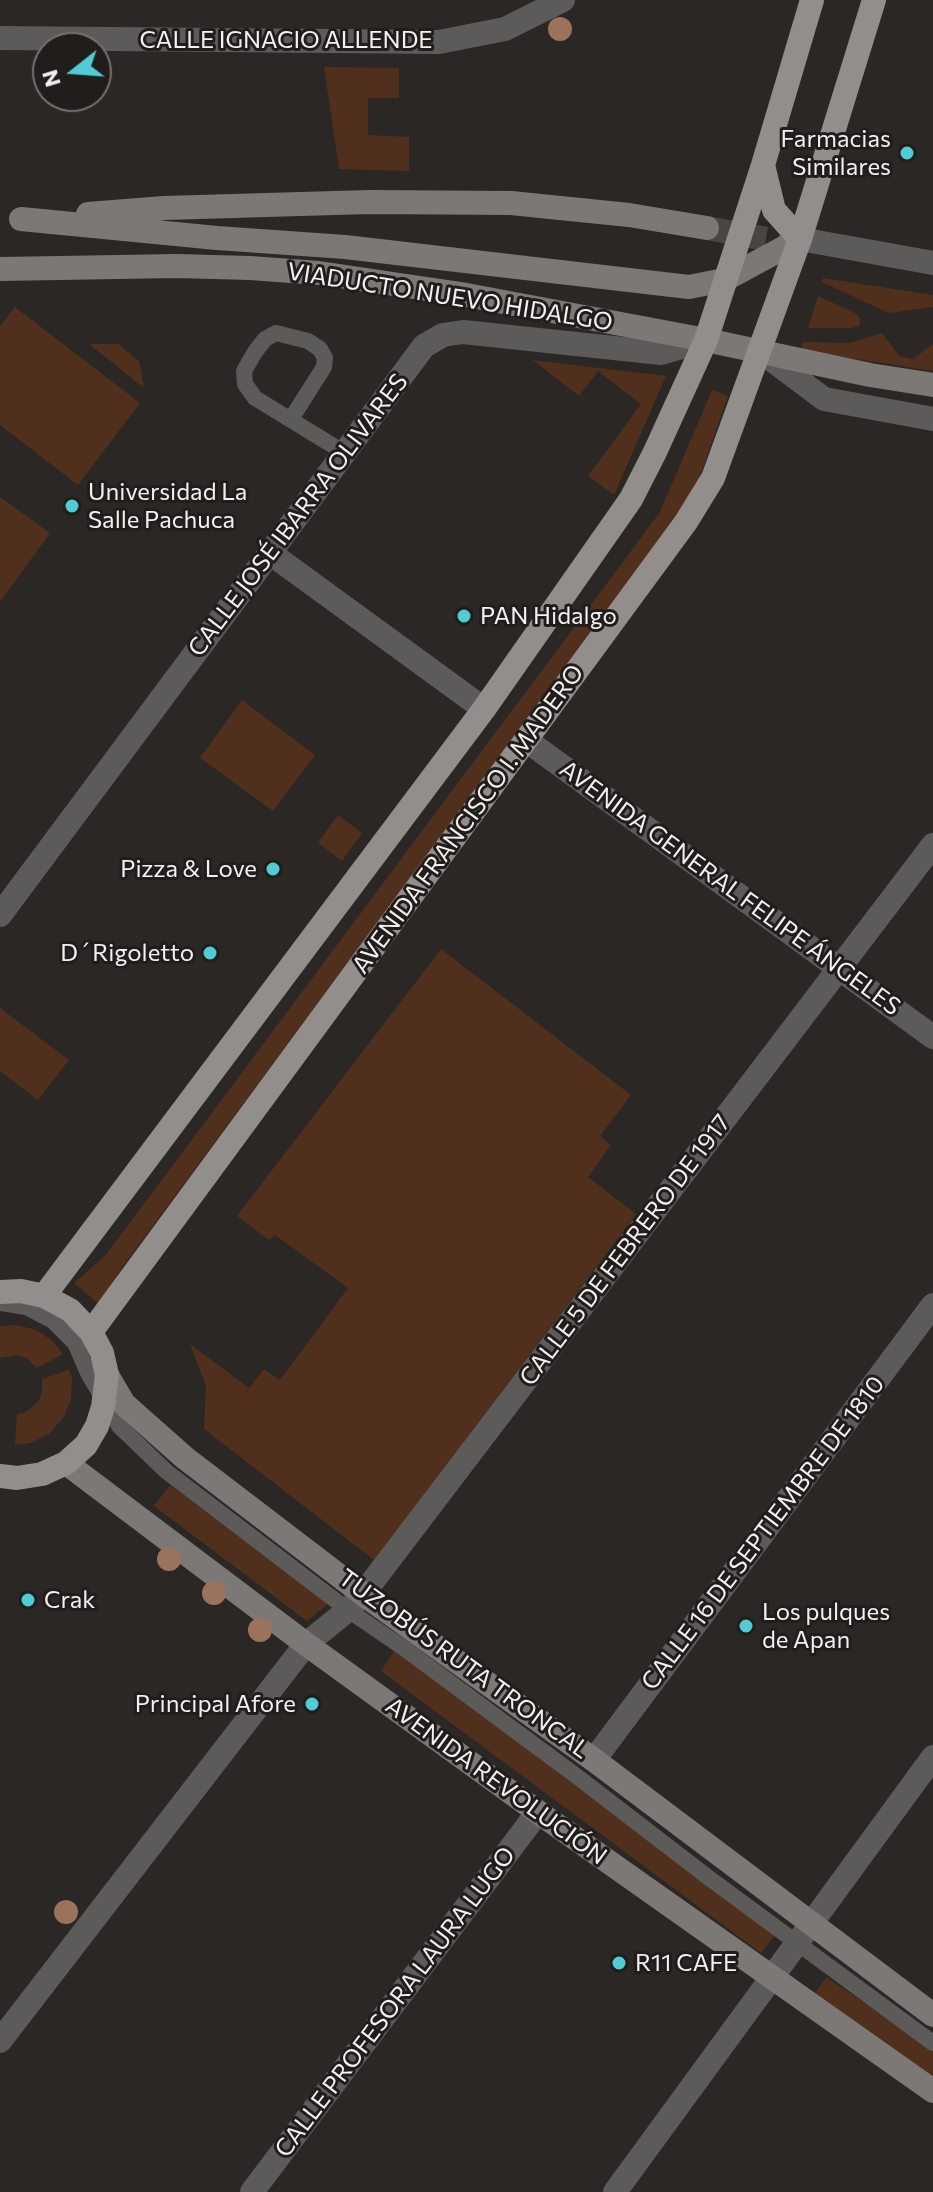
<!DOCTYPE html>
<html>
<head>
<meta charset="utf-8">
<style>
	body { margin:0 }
	#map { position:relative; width:933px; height:2192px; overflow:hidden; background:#2b2725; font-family:Commissioner,sans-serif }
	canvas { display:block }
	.north { position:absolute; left:32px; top:32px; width:80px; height:80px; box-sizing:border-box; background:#211d1b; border:2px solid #757170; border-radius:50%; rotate:253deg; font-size:22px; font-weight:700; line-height:32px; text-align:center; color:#f3f0ef }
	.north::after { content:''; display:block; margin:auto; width:28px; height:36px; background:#51ccd4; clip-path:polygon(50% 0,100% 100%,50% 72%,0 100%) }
</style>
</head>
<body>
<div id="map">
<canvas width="933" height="2192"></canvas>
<div class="north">N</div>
</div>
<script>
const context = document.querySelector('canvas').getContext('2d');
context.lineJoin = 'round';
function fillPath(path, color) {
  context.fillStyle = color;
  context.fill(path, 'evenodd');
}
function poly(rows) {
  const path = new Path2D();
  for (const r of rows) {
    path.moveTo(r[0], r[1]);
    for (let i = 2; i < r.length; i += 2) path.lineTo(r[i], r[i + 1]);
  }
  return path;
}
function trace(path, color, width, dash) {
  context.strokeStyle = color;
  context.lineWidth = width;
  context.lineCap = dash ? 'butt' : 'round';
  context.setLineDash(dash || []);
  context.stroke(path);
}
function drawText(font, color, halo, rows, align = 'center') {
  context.font = font + ' Commissioner,sans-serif';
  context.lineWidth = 6;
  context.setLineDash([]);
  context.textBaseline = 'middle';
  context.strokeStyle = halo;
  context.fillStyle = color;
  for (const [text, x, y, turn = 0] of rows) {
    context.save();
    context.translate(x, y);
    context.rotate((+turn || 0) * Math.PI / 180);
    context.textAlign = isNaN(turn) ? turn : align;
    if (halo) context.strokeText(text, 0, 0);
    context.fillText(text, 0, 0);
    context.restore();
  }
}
fillPath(poly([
	[324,67,399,68,399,98,368,98,368,135,409,137,409,171,339,169],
	[823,278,933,295,933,307,889,313,822,282],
	[818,296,855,313,861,319,859,326,851,328,808,328],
	[15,307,140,403,78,485,0,425,0,326],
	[882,333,899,356,913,359,933,344,933,371,800,350,803,342,850,343],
	[89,344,118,344,139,361,144,388],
	[533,360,666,376,614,495,588,476,641,404,598,371,579,396],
	[712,390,728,396,698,482,674,522,120,1270,100,1305,74,1283,105,1256,660,512],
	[0,497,50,533,0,602],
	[242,700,315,755,273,811,200,758],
	[338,815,362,833,342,861,318,843],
	[441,949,631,1095,600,1136,611,1145,588,1177,636,1214,374,1560,204,1429,206,1386,190,1344,249,1388,264,1369,280,1380,348,1288,275,1235,269,1240,237,1216],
	[0,1008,69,1060,38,1100,0,1071],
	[17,1325,36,1330,53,1341,63,1354,37,1368,27,1358,17,1355,0,1358,0,1326],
	[69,1370,72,1378,71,1399,63,1418,49,1434,30,1443,15,1445,17,1414,24,1413,39,1401,42,1392,42,1379],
	[170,1485,328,1604,307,1621,154,1506],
	[394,1651,776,1934,761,1953,381,1671],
	[826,1977,933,2049,933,2077,813,1996]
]), '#50301d');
trace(poly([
	[707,228,805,246]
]), '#494543', 24, [24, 12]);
trace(poly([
	[291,419,324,367,325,358,320,349,308,341,276,333,265,339,255,352,244,371,245,384,255,398,345,453],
	[0,1303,26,1307,53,1321,75,1343,89,1375,119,1426,167,1472,348,1610,405,1649,579,1778,709,1878,933,2043]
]), '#5d5b5a', 16);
trace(poly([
	[0,38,439,42,505,29,563,0],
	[270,553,484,709],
	[526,740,933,1037],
	[0,915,424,346,443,335,463,332,661,353,706,340],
	[594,1760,933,1305],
	[0,2041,306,1644,348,1610,363,1594,933,845],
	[252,2192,538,1812],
	[615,2192,933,1757]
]), '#5d5b5a', 24);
trace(poly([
	[800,239,933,263],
	[760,351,824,399,933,419]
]), '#5d5b5a', 24);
trace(poly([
	[88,214,164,208,369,202,511,203,629,215,707,228],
	[21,219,217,238,345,247,689,287,724,280,800,239],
	[0,269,176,266,250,268,319,273,461,294,706,340,870,375,933,385],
	[107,1375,124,1404,185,1458,363,1594,594,1760,933,2015],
	[66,1463,306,1644,538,1812,933,2091]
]), '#7b7876', 24);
trace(poly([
	[763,165,774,210,800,239],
	[0,1292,21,1291,44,1296,70,1310,91,1332,102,1353,107,1375,103,1407,97,1426,86,1445,66,1463,42,1474,17,1478,0,1476],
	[44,1296,484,709,631,499,655,452,706,340,763,165,812,0],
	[91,1332,686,522,713,478,800,239,874,0]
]), '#928e8b', 24);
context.fillStyle = '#9b735c';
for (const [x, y] of [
	[560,29],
	[169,1559],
	[214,1593],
	[260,1630],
	[66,1912]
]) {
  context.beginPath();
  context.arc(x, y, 12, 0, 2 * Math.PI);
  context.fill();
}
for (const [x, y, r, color] of [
	[907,153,8,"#51ccd4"],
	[72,506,8,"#51ccd4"],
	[464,616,8,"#51ccd4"],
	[273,869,8,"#51ccd4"],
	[210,953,8,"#51ccd4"],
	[28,1600,8,"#51ccd4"],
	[746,1626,8,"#51ccd4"],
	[312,1704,8,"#51ccd4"],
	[619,1963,8,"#51ccd4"]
]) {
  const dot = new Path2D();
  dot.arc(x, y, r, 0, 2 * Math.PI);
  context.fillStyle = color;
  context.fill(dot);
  trace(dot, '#211d1b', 3);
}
drawText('24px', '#f3f0ef', '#211d1b', [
	["CALLE IGNACIO ALLENDE",286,40],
	["VIADUCTO NUEVO HIDALGO",450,297,9],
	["CALLE JOSÉ IBARRA OLIVARES",298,515,-53],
	["AVENIDA FRANCISCO I. MADERO",468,819,-54],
	["AVENIDA GENERAL FELIPE ÁNGELES",730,888,36],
	["CALLE 5 DE FEBRERO DE 1917",625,1250,-53],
	["CALLE 16 DE SEPTIEMBRE DE 1810",763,1533,-53],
	["TUZOBÚS RUTA TRONCAL",464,1664,36],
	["AVENIDA REVOLUCIÓN",496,1781,36],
	["CALLE PROFESORA LAURA LUGO",395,2002,-53]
]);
drawText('24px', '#f3f0ef', '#211d1b', [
	["Farmacias",891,139,"right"],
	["Similares",891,167,"right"],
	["Universidad La",88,492],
	["Salle Pachuca",88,520],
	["PAN Hidalgo",480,616],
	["Pizza & Love",257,869,"right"],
	["D´Rigoletto",194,953,"right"],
	["Crak",44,1600],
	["Los pulques",762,1612],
	["de Apan",762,1640],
	["Principal Afore",296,1704,"right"],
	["R11 CAFE",635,1963]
], 'left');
</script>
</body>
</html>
